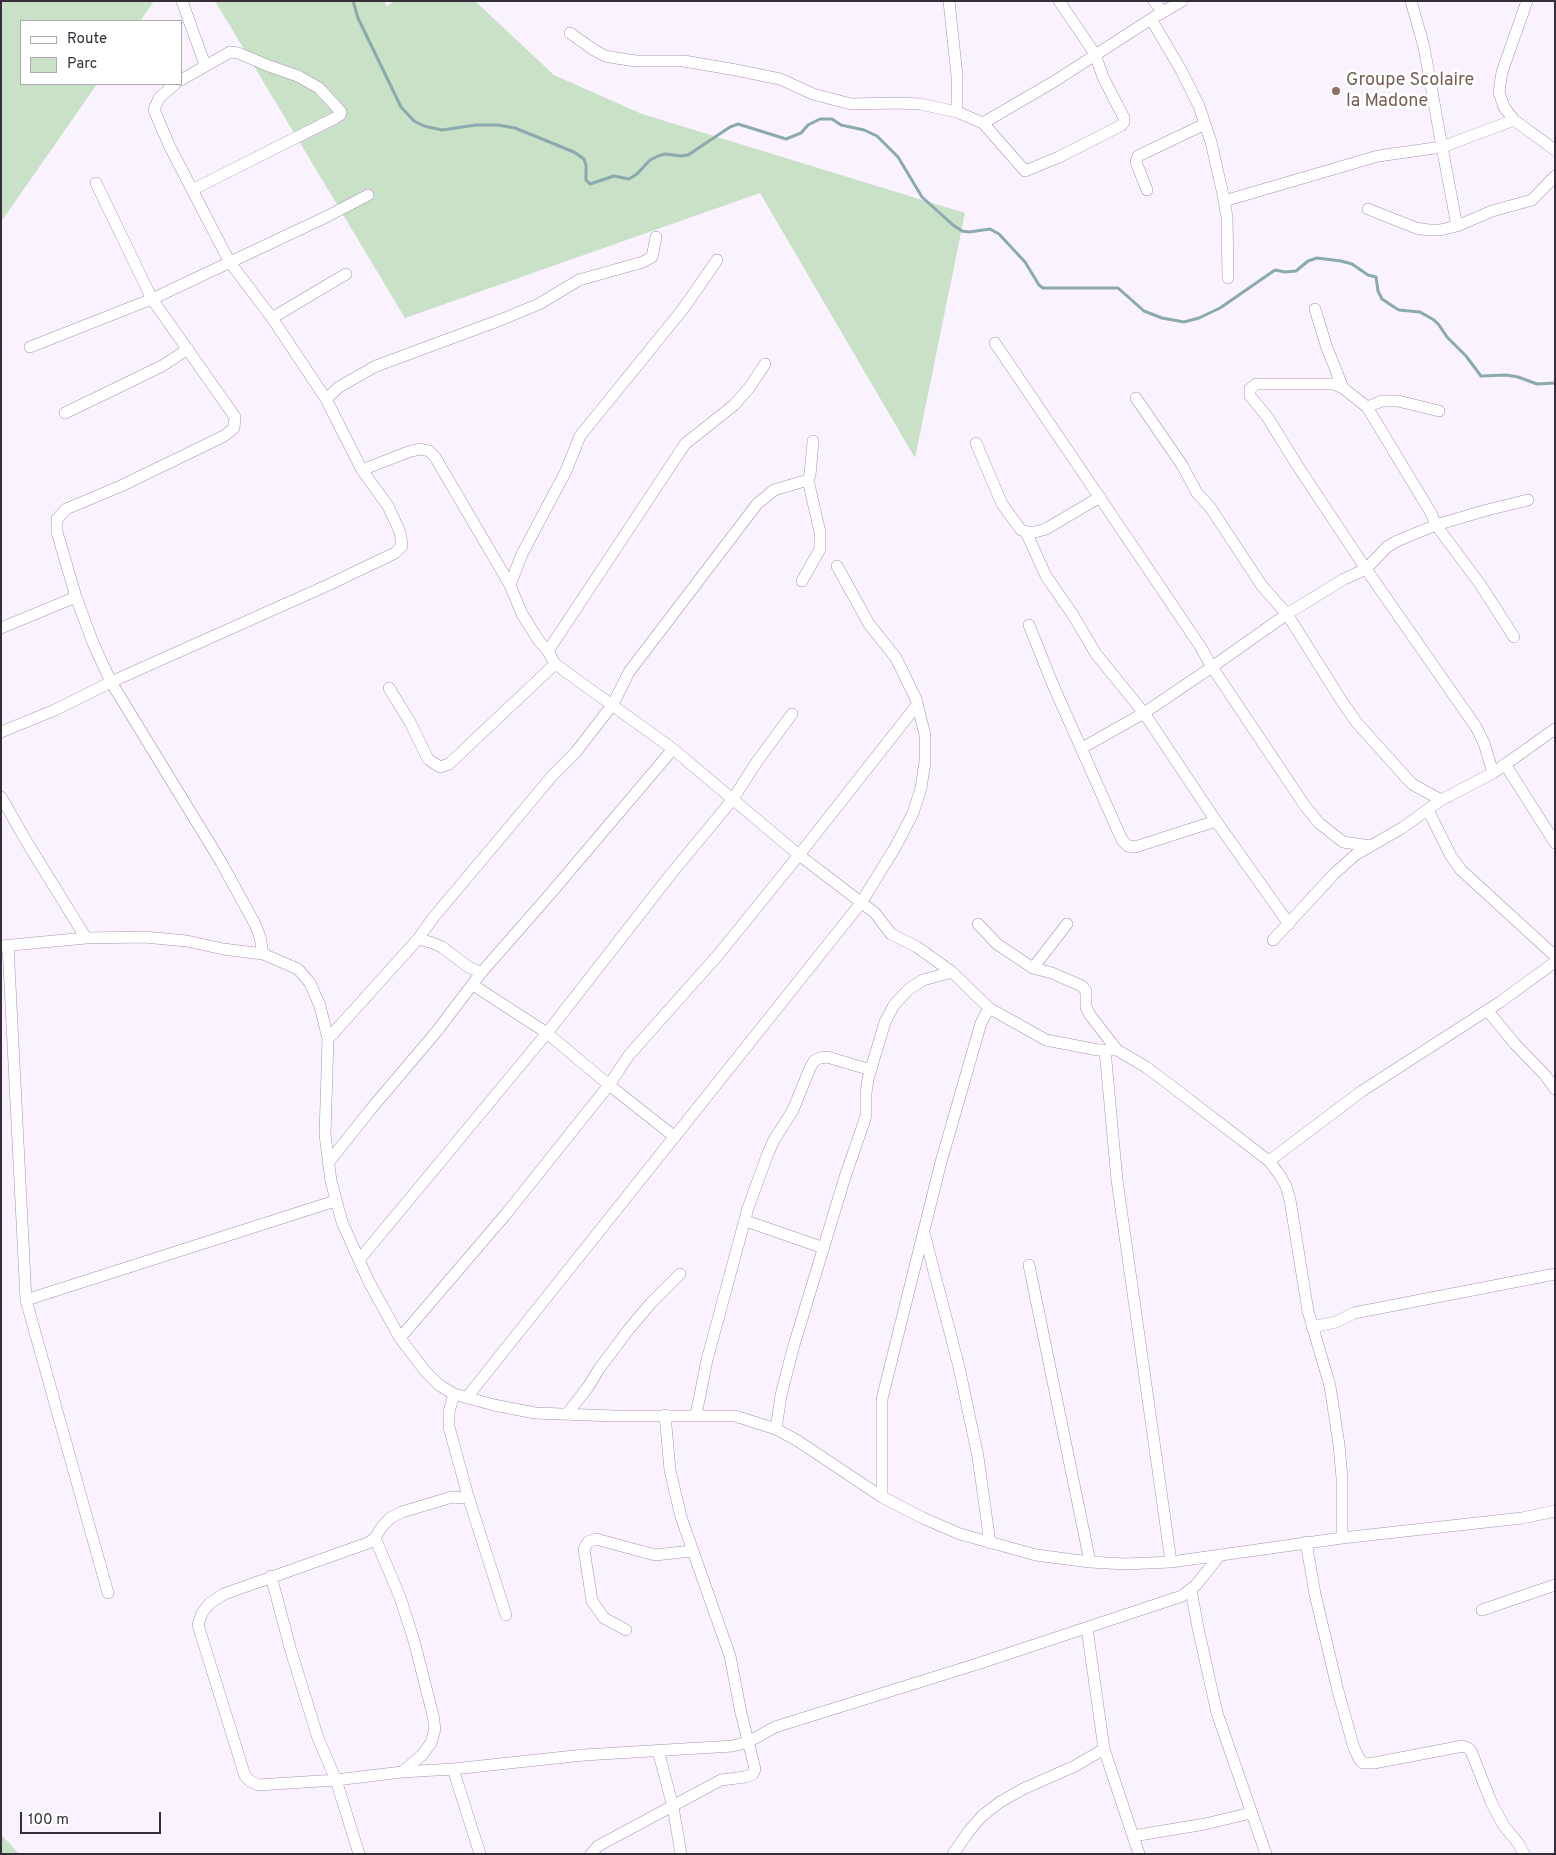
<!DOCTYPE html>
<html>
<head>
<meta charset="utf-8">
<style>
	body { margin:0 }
	#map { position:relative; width:1556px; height:1855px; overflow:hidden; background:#faf3ff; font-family:Overpass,sans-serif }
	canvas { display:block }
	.frame { position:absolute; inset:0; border:2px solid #352e39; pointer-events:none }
	.legend { position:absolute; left:20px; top:20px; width:162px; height:65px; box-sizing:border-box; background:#fff; border:1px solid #aeabb0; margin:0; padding:6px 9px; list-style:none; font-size:15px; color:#352e39 }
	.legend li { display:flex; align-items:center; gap:10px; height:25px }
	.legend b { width:25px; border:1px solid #aeabb0 }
	.scale { position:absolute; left:20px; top:1812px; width:141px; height:22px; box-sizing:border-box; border:2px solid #352e39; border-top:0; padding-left:6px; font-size:15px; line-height:18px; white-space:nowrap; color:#352e39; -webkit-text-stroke:4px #fff; paint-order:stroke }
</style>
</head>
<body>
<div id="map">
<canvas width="1556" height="1855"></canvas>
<div class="frame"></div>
<ul class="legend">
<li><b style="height:6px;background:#fff"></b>Route</li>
<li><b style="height:14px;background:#c9e1c6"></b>Parc</li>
</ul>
<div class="scale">100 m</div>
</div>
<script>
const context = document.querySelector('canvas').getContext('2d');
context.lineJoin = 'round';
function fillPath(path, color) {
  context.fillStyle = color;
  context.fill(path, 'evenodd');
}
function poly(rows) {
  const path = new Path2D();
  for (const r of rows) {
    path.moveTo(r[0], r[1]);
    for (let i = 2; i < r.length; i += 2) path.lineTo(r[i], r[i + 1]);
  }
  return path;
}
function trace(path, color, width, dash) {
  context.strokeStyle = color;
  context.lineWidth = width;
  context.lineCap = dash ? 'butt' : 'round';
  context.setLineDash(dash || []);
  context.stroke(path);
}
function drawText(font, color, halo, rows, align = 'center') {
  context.font = font + ' Overpass,sans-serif';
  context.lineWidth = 5;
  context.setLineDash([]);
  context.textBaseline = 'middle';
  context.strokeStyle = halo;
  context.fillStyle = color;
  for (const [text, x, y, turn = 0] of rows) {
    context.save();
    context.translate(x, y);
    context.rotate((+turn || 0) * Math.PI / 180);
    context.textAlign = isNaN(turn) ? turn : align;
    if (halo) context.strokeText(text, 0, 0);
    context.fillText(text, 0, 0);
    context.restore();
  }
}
fillPath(poly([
	[1,1,154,1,140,21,21,21,21,84,97,84,1,222],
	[215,1,384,1,387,6,394,1,475,1,554,75,642,114,965,213,915,458,760,193,405,318],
	[1,1834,19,1854,1,1854]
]), '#c9e1c6');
trace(poly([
	[353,1,358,18,401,107,414,121,424,126,442,130,476,125,498,125,515,128,574,152,584,159,586,165,586,180,590,184,614,176,629,179,637,174,650,160,658,156,665,154,681,156,688,155,730,127,738,124,786,139,801,133,808,125,820,119,832,119,841,125,864,130,877,136,898,157,922,197,953,225,962,231,969,232,990,229,999,234,1025,262,1039,285,1043,288,1118,288,1144,311,1162,318,1184,322,1199,318,1220,308,1275,270,1285,272,1296,271,1308,261,1317,258,1341,261,1352,264,1368,275,1376,277,1378,291,1382,299,1394,307,1399,310,1420,312,1434,320,1439,325,1447,337,1466,356,1481,376,1506,375,1518,377,1537,384,1555,383]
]), '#8baaae', 3);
const minor = poly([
	[182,1,205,65],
	[949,1,957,76,957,112],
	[1154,1,1163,12],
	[1411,1,1424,47,1442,147,1514,120],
	[1527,1,1502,72,1499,92,1504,107,1514,120,1555,150],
	[1151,19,1181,70,1199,106,1211,142,1222,190,1227,217,1228,278],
	[570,33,594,50,605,56,616,58,636,61,684,61,736,70,780,79,813,94,851,104,897,103,920,104,957,112,983,123,1025,171,1059,157,1122,125,1124,122,1124,118,1103,77,1095,54,1059,1],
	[181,80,230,52,238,53,269,66,298,76,319,88,341,112,340,115,335,118,192,190],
	[983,123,1055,81,1151,19,1182,1],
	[96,183,152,299,235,417,234,428,224,436,121,486,66,509,57,519,57,532,76,597,93,643,111,682,221,862,255,924,260,937,263,954],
	[1147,190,1136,162,1138,156,1205,124],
	[1224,201,1378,156,1442,147,1457,226],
	[1368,209,1416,228,1428,230,1440,230,1457,226,1492,211,1532,200,1555,176],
	[1315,309,1327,348,1343,388],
	[272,318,346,274],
	[995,343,1138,554,1200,646,1212,667,1287,614,1344,579,1366,569,1387,547,1397,541,1436,525,1487,510,1528,500],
	[30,347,152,299,328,216,368,195],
	[765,364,749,388,734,405,685,444,548,651,555,664,673,749,799,855,875,913,891,934,917,947,952,972],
	[1136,398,1182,465,1197,493,1210,507,1262,586,1287,614,1341,700,1357,723,1412,784,1441,800],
	[326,399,339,387,376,366,503,319,539,304,579,280,643,262,652,257,656,237],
	[1367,407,1382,401,1398,401,1439,411],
	[65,413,162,366,188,349],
	[976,443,1002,504,1021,530,1027,532,1035,532,1046,529,1100,497],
	[362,470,408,452,420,449,429,451,435,457,510,585],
	[1026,532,1046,576,1073,615,1096,654,1144,713,1212,667,1305,806,1319,823,1343,842,1370,846],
	[802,581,820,549,820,532,808,480],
	[1029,625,1053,685,1122,840,1128,846,1135,847,1216,821],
	[1,628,76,597],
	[548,651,539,641,522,614,510,585,522,554,566,471,580,436,683,309,717,260],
	[389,688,410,722,428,759,440,767,449,764,555,664],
	[1,732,55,710,111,682,328,585,395,553,402,546,400,532,388,506,362,470,326,399,272,318,229,261,170,147,154,110,159,98,175,84],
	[1082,748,1144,713,1216,821,1289,924],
	[1505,764,1555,843],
	[1493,773,1484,743,1476,727,1366,569,1297,465,1268,418,1250,396,1250,389,1256,384,1333,384,1343,388,1367,407,1431,513,1436,525,1480,584,1514,637],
	[1,797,28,844,86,938],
	[1428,810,1451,856,1461,870,1555,956],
	[978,924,997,944,1033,968,1052,973,1082,986,1086,991,1086,1007,1090,1015,1117,1050],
	[418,939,433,943,442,947,467,966,481,973],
	[1273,940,1334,874,1355,855,1402,828,1441,800,1493,773,1555,729],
	[8,945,26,1300,108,1593],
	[1,946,86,938,144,937,187,941,223,949,263,954,298,969,310,983,320,1006,328,1039,325,1135,331,1181,342,1222,369,1282,400,1338,425,1371,439,1385,454,1394,494,1405,535,1413,615,1416,735,1416,776,1429,798,1441,882,1497,923,1518,960,1534,1036,1555,1090,1562,1125,1564,1171,1562,1342,1538,1522,1518,1555,1511],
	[1033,968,1067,924],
	[473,985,547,1033,609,1085,675,1137],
	[1487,1010,1515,1044,1545,1075,1555,1089],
	[328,1039,418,939,433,918,522,812,552,776,576,752,613,704,629,672,757,504,774,490,808,480,810,475,813,441],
	[1105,1050,1117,1180,1171,1562],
	[1269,1161,1362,1091,1500,1002,1555,962],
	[328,1163,371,1109,437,1031,481,973,551,893,673,749],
	[746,1221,824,1248],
	[924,1233,959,1367,978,1457,990,1543],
	[359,1260,547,1033,671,874,733,799,756,763,792,714],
	[1029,1265,1090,1562],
	[26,1300,335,1201],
	[1312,1327,1336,1322,1354,1313,1555,1274],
	[400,1338,506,1214,609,1085,629,1055,718,955,799,855,917,705],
	[454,1394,449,1412,449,1427,468,1496,461,1498,452,1497,402,1512,390,1518,381,1528,375,1538,368,1543,224,1594,210,1603,202,1613,198,1625,245,1776,250,1781,258,1785,336,1780,402,1772,453,1769,584,1755,733,1746,748,1742,775,1727,977,1664,1182,1596,1196,1585,1220,1555],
	[467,1397,861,903,896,846,913,813,921,788,925,762,925,735,916,699,896,658,869,624,837,566],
	[567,1414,588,1387,599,1369,629,1329,651,1303,680,1274],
	[696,1415,707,1360,748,1208,767,1156,774,1140,793,1110,810,1068,814,1061,820,1058,827,1057,871,1070],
	[776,1429,781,1395,794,1345,845,1177,863,1125,866,1115,866,1093,868,1079,885,1022,894,1005,909,989,923,980,952,972,989,1008],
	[468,1496,506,1615],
	[882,1497,882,1399,941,1162,981,1023,989,1008,1046,1040,1098,1050,1117,1050,1146,1067,1174,1088,1269,1161,1279,1174,1286,1186,1290,1200,1308,1311,1330,1386,1339,1445,1342,1478,1342,1538],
	[375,1538,400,1597,414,1641,433,1715,435,1729,431,1743,422,1755,402,1772],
	[1306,1542,1315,1594,1338,1691,1354,1748,1360,1760,1363,1763,1374,1763,1463,1746,1468,1748,1471,1751,1492,1804,1504,1826,1518,1843,1524,1854],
	[271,1576,291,1651,318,1738,336,1780,359,1854],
	[1191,1590,1198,1628,1217,1713,1266,1854],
	[1482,1610,1555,1585],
	[1087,1628,1104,1749,1139,1854],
	[626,1630,604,1618,592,1601,584,1549,588,1542,596,1539,655,1555,692,1551],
	[658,1750,673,1807,681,1854],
	[453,1769,480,1854],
	[1133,1836,1205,1824,1251,1813],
	[591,1854,598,1846,721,1780,745,1777,753,1774,755,1769,741,1713,730,1656,681,1517,670,1470,665,1415],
	[953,1854,969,1831,982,1816,1000,1802,1023,1789,1075,1766,1104,1749]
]);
trace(minor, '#a694b0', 12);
trace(minor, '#fff', 11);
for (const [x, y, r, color] of [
	[1336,91,5,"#8d6e63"]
]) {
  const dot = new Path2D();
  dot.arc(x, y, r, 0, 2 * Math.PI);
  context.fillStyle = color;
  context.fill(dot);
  trace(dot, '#fff', 2);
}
drawText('18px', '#785e54', '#fff', [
	["Groupe Scolaire",1346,81],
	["la Madone",1346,102]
], 'left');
</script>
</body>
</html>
